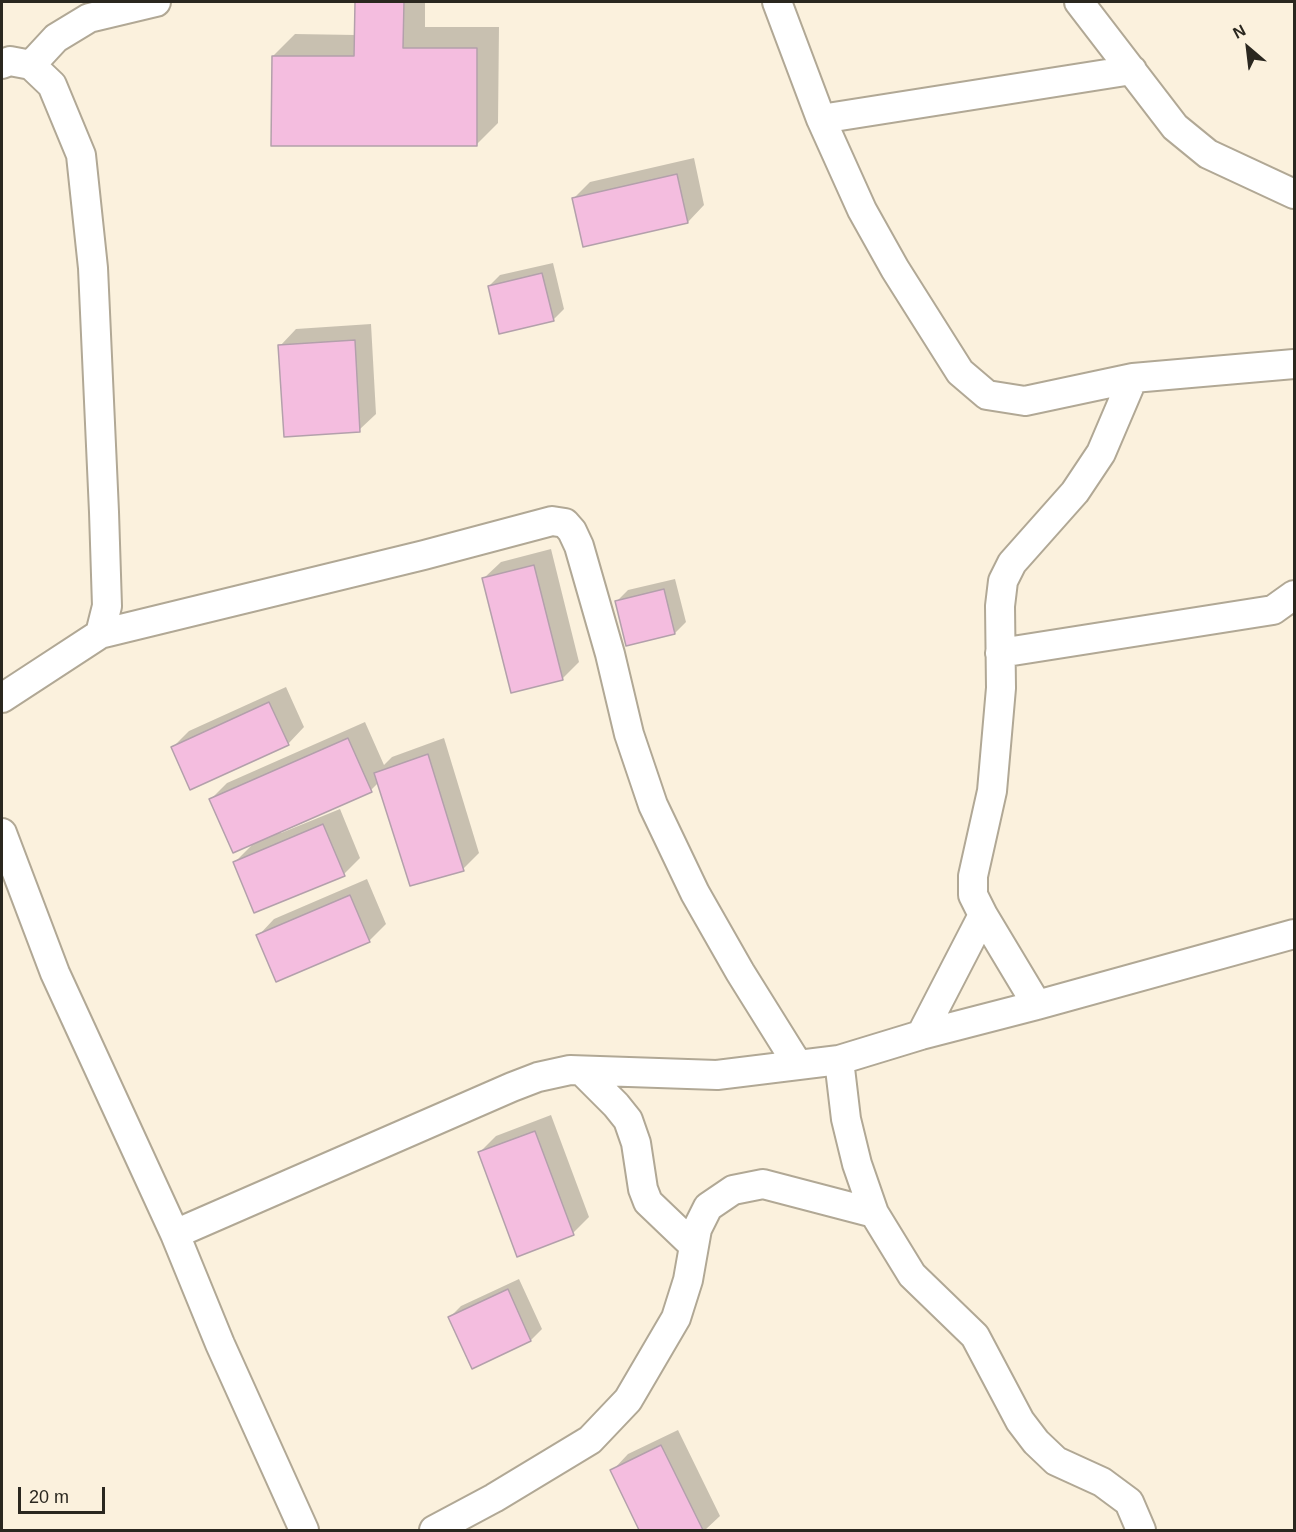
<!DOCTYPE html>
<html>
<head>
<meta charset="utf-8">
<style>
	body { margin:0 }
	#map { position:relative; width:1296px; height:1532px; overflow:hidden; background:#fbf1dd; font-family:Helvetica,sans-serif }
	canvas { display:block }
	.frame { position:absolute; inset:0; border:3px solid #2a271f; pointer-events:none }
	.north { position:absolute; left:1218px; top:18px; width:60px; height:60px; -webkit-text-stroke:4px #fbf1dd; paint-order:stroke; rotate:332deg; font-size:16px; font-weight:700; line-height:24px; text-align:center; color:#2a271f }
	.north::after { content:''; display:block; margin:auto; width:21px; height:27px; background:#2a271f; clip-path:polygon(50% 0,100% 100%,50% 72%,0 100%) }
	.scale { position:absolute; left:18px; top:1487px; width:87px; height:27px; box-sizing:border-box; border:3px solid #2a271f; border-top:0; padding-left:8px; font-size:18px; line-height:21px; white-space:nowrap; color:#2a271f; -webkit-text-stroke:4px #fbf1dd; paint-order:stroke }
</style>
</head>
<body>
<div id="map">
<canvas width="1296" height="1532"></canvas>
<div class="frame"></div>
<div class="north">N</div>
<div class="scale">20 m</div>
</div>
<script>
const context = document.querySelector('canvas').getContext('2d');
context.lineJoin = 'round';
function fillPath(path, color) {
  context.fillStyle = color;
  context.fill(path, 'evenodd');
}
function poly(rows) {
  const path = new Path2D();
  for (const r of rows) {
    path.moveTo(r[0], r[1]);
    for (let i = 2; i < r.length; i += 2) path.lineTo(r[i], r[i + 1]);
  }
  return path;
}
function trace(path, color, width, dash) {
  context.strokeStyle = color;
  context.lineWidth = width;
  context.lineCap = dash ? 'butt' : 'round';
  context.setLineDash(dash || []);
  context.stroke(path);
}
fillPath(poly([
	[356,2,425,2,425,27,499,27,498,123,476,145,273,56,295,34,356,35],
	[694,158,704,205,688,222,573,199,590,182],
	[553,263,564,309,553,320,489,286,500,275],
	[371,324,376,414,359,430,280,346,296,329],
	[551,549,579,662,562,679,484,578,501,562],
	[675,579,686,622,675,633,628,644,617,601,628,590],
	[286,687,304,727,288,744,173,747,189,731],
	[365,722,384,765,392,757,444,738,479,853,463,869,378,783,371,790,279,831,281,833,340,809,360,858,344,874,235,862,255,842,211,799,227,783],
	[367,879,386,924,369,941,258,936,274,919],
	[551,1115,589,1217,573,1233,479,1153,496,1136],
	[519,1279,542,1329,531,1340,450,1317,461,1306],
	[678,1430,720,1516,705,1530,640,1530,612,1471,628,1454]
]), '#0003');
const building = poly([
	[355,2,404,2,403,48,477,48,477,146,271,146,272,56,354,56,355,2],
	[677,174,688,223,583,247,572,198,677,174],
	[542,273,554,321,499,334,488,286,542,273],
	[355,340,360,432,284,437,278,345,355,340],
	[534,565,563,680,511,693,482,578,534,565],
	[664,589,675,634,626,646,615,601,664,589],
	[269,702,289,745,190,790,171,747,269,702],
	[348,738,372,792,233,853,209,799,348,738],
	[428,754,464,871,410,886,374,773,428,754],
	[323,824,345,876,254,913,233,862,323,824],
	[350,895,370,942,276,982,256,935,350,895],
	[535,1131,574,1235,517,1257,478,1152,535,1131],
	[508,1289,531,1341,472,1369,448,1317,508,1289],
	[661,1445,703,1530,639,1530,610,1470,661,1445]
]);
fillPath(building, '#f4bddf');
trace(building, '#b3a0ab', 1.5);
const minor = poly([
	[777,2,821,119,862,210,895,269,960,372,987,395,1025,401,1133,378,1294,364],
	[1079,2,1175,127,1208,154,1294,194],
	[2,64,10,61,31,65,52,85,81,155,93,268,104,512,107,606,100,634,2,698],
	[31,65,56,38,89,18,156,2],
	[821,119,1132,70],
	[100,634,424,555,552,521,565,523,572,531,579,546,610,654,629,734,653,805,695,893,740,972,798,1065],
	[1000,653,1273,610,1294,595],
	[2,833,55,973,175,1234,220,1344,304,1530],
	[1037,1005,983,915,973,895,973,876,992,791,1001,688,1000,606,1003,581,1012,563,1075,492,1101,453,1133,378],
	[921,1035,983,915],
	[839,1060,846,1119,857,1164,874,1213,912,1275,975,1336,1020,1421,1036,1442,1056,1461,1102,1482,1129,1502,1141,1530],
	[582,1071,616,1105,628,1120,636,1143,643,1189,648,1202,694,1246],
	[175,1234,512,1087,538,1077,570,1070,717,1075,839,1060,921,1035,1037,1005,1294,934],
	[434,1530,494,1498,590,1440,628,1400,676,1318,688,1280,697,1229,708,1207,733,1190,763,1184,874,1213]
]);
trace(minor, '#b1a895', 32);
trace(minor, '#fff', 28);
</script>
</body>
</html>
